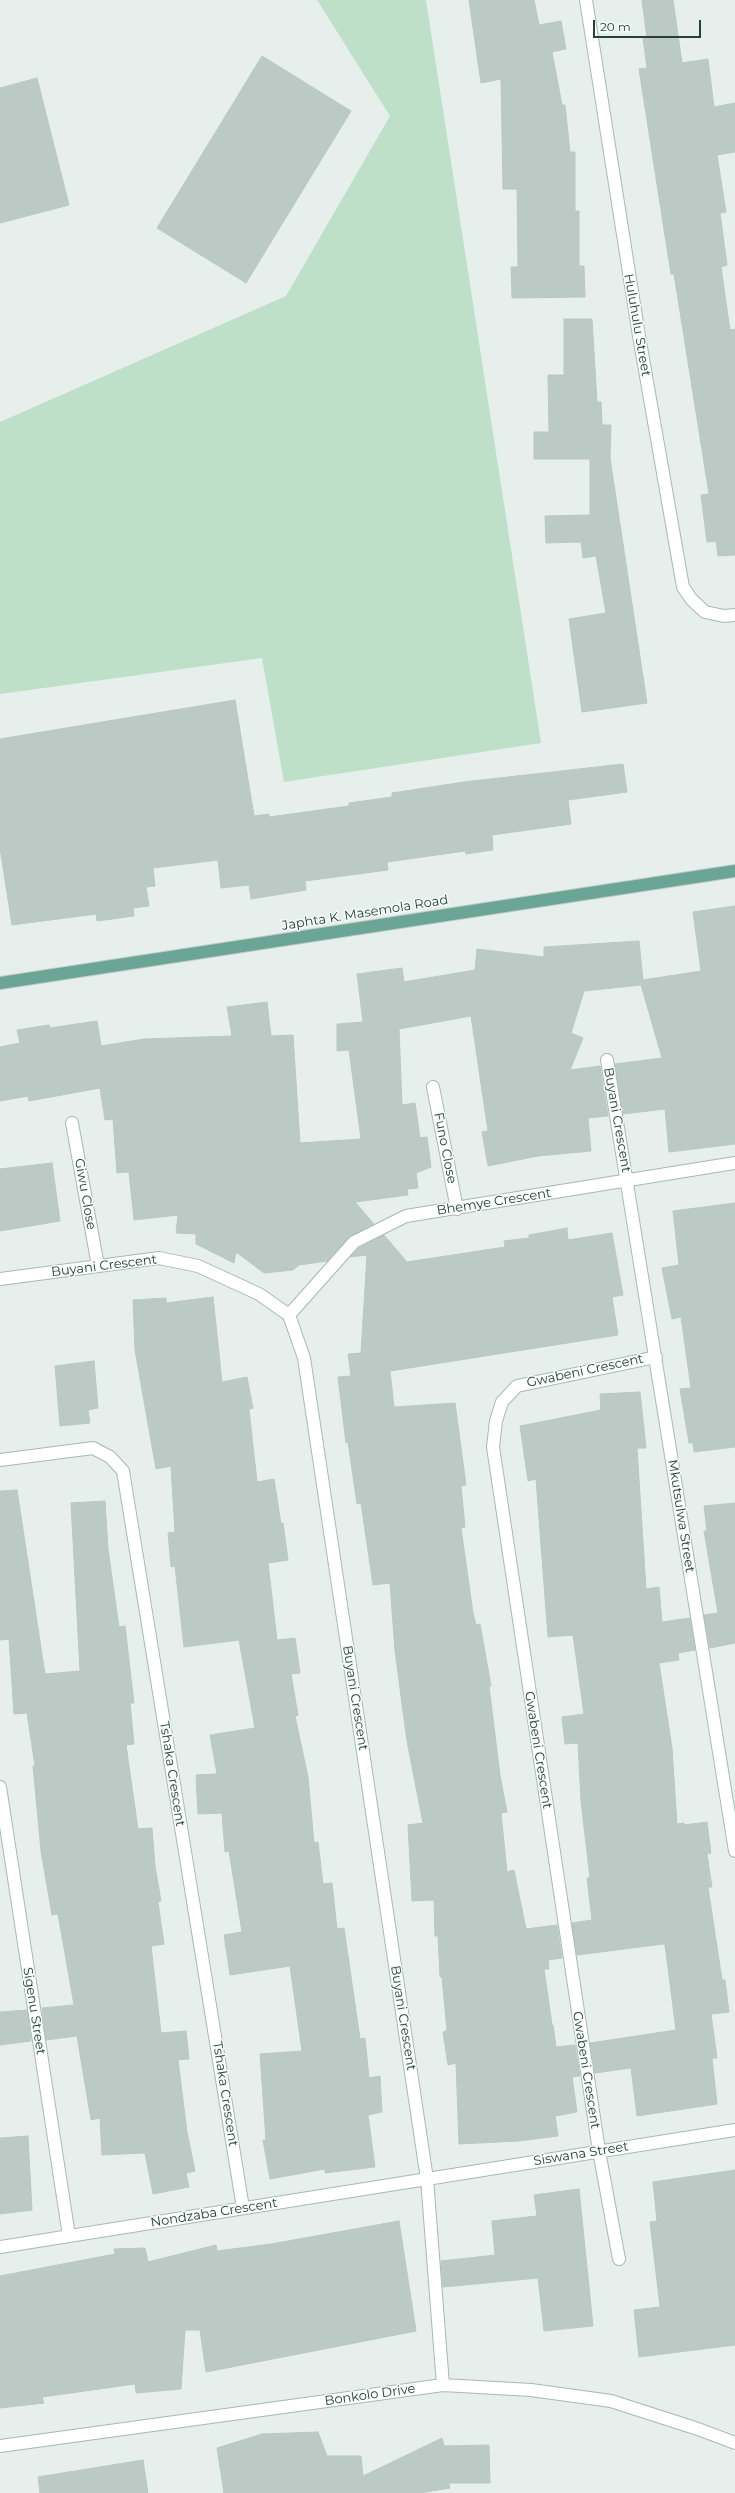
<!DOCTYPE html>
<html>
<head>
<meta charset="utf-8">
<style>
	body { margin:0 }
	#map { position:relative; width:735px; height:2493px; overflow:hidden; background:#e6efeb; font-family:Montserrat,sans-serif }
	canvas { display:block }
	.scale { position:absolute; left:593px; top:20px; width:108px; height:18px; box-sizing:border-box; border:2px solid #24423a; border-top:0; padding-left:5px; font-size:12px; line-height:14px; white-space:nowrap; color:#24423a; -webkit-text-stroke:3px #f7fbf9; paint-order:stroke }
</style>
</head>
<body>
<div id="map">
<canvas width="735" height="2493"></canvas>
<div class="scale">20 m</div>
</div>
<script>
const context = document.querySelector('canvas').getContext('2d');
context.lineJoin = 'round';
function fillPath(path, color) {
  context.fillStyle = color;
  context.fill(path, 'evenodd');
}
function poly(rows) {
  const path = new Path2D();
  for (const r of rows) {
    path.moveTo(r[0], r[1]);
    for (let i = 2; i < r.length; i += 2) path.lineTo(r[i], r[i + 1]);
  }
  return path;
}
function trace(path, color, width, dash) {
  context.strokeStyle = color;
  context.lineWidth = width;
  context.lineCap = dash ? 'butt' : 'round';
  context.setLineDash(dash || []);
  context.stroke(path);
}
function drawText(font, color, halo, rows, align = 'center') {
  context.font = font + ' Montserrat,sans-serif';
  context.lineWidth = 3;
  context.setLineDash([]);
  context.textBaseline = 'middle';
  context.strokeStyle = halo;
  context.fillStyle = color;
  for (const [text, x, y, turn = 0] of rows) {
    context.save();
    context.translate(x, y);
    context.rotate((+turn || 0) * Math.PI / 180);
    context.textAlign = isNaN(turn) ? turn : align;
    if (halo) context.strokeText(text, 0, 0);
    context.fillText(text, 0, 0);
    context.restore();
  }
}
fillPath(poly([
	[317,0,426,0,541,743,284,782,262,658,0,694,0,422,286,296,390,116]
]), '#bfe0c8');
const building = poly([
	[469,0,534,0,539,25,561,21,566,49,552,52,562,105,565,105,570,152,575,152,575,211,579,211,579,266,584,266,585,297,512,298,511,267,518,267,517,189,503,189,501,79,481,83,469,0],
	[642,0,673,0,682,63,708,59,714,107,735,103,735,152,717,155,726,212,720,213,727,265,721,267,730,330,735,329,735,555,718,556,716,541,707,542,701,495,709,494,674,274,671,274,639,69,647,68,643,38,647,38,642,0],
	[262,56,351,111,246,283,157,228,262,56],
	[37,78,69,205,0,223,0,88,37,78],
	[564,319,592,319,597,402,601,402,602,425,611,425,610,458,647,703,582,712,569,619,606,613,596,556,583,558,581,542,546,543,545,516,590,515,590,459,534,459,534,432,549,432,548,375,564,375,564,319],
	[235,700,254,816,269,814,269,817,349,806,349,803,392,797,392,793,464,782,623,764,627,792,568,800,571,824,492,835,493,850,466,854,465,851,387,862,388,870,305,881,306,890,251,899,249,885,221,888,218,860,153,868,155,886,146,887,149,906,133,908,134,916,97,921,96,914,12,925,0,848,0,739,235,700],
	[735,906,735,1144,669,1152,665,1109,623,1114,615,1064,662,1058,641,985,584,991,571,1033,583,1038,570,1070,600,1066,608,1116,588,1118,591,1151,538,1156,488,1166,482,1132,488,1131,471,1016,399,1029,402,1105,415,1103,420,1138,427,1137,431,1167,416,1173,418,1188,407,1189,408,1195,355,1202,374,1224,349,1237,327,1261,299,1265,293,1270,264,1273,236,1252,234,1263,196,1244,196,1234,176,1233,178,1215,134,1220,129,1172,117,1173,113,1119,105,1120,100,1088,29,1101,28,1096,0,1101,0,1047,20,1043,17,1030,49,1025,50,1028,97,1021,101,1046,144,1039,232,1036,227,1007,267,1002,271,1036,293,1035,300,1143,361,1139,349,1050,337,1051,337,1024,363,1022,357,974,402,968,404,982,475,970,477,949,544,957,544,947,639,941,643,980,701,971,693,912,735,906],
	[52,1163,60,1221,0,1231,0,1169,52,1163],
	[735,1203,735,1447,694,1452,693,1443,689,1443,680,1389,691,1388,681,1317,672,1319,662,1268,679,1265,673,1211,735,1203],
	[567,1228,568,1240,612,1233,623,1295,612,1297,618,1335,390,1371,394,1407,455,1403,466,1485,461,1486,465,1527,461,1528,473,1613,476,1625,480,1624,491,1686,489,1686,500,1775,507,1812,501,1813,507,1872,514,1870,526,1929,557,1925,562,1958,548,1960,549,1969,544,1969,552,2025,553,2025,556,2047,575,2045,580,2076,572,2077,577,2112,555,2116,558,2136,519,2141,459,2144,456,2063,448,2065,443,2032,447,2031,442,1977,440,1977,438,1936,435,1936,434,1900,412,1901,408,1825,423,1823,407,1741,395,1651,390,1583,373,1585,361,1503,357,1504,348,1442,346,1443,338,1377,351,1376,348,1354,361,1353,367,1255,350,1257,359,1248,384,1235,407,1262,505,1247,504,1241,529,1238,529,1235,567,1228],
	[213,1297,222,1382,247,1377,253,1408,249,1409,257,1482,274,1479,281,1524,283,1523,288,1560,268,1563,277,1640,295,1638,300,1673,291,1674,298,1715,295,1716,308,1777,314,1843,318,1842,323,1884,332,1883,337,1929,344,1928,360,2039,365,2038,369,2078,380,2076,382,2112,368,2115,375,2167,325,2173,325,2169,270,2179,263,2140,266,2140,260,2054,302,2051,290,1966,230,1975,224,1935,242,1932,229,1851,225,1852,222,1813,198,1814,196,1775,217,1774,210,1735,255,1728,239,1640,184,1647,175,1566,171,1567,168,1533,175,1532,171,1466,156,1469,135,1350,133,1300,166,1298,166,1303,213,1297],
	[94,1361,98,1408,88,1410,90,1423,60,1426,55,1366,94,1361],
	[640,1392,646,1448,637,1448,646,1589,659,1587,662,1622,690,1618,695,1650,678,1653,679,1660,659,1663,672,1748,677,1824,684,1823,684,1825,707,1822,711,1853,707,1854,712,1887,708,1887,722,1980,725,1980,729,2012,711,2014,717,2058,712,2058,717,2104,637,2116,631,2068,595,2073,590,2043,676,2030,665,1945,663,1944,577,1955,572,1923,592,1920,587,1878,590,1878,581,1801,578,1743,565,1744,562,1717,584,1714,573,1635,548,1637,536,1479,528,1481,520,1426,601,1410,600,1394,640,1392],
	[17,1490,45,1674,80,1671,71,1503,105,1501,108,1549,119,1627,125,1626,134,1703,130,1703,134,1744,126,1745,138,1829,152,1828,155,1866,161,1901,158,1902,164,1944,151,1946,161,2033,186,2031,189,2059,178,2060,187,2132,195,2171,186,2173,189,2187,153,2194,145,2153,102,2155,100,2118,91,2120,77,2036,46,2040,42,2008,74,2005,58,1914,52,1915,41,1851,33,1766,35,1766,27,1713,14,1714,9,1639,0,1640,0,1491,17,1490],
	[735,1503,735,1643,710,1648,704,1615,718,1613,704,1531,707,1531,704,1506,735,1503],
	[27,2010,31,2041,0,2045,0,2012,27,2010],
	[28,2136,32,2210,0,2214,0,2138,28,2136],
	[735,2170,735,2345,639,2357,634,2310,660,2307,650,2222,657,2221,653,2182,735,2170],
	[579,2189,593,2326,544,2331,538,2278,443,2287,441,2261,495,2255,492,2221,537,2216,534,2195,579,2189],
	[399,2221,416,2331,206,2372,200,2330,185,2330,181,2389,136,2393,135,2384,42,2397,44,2403,0,2408,0,2276,115,2254,114,2249,145,2248,148,2262,216,2245,217,2251,271,2244,399,2221],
	[318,2432,327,2456,361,2456,363,2476,442,2438,444,2446,489,2445,490,2483,449,2483,450,2488,420,2493,224,2493,217,2448,262,2434,318,2432],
	[143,2460,148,2493,40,2493,38,2477,143,2460]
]);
fillPath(building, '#bbcac4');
trace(building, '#b8c9c2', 1);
const minor = poly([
	[586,0,639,336,683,587,692,600,705,612,724,616,735,615],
	[607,1060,735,1851],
	[433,1087,457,1209],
	[72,1123,98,1266],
	[0,1279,159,1258,198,1266,259,1294,289,1315,304,1358,427,2179,443,2385],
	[289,1315,354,1242,406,1216,735,1163],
	[0,1460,93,1448,110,1457,123,1471,243,2208],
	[0,1787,69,2236],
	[0,2247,735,2130],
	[619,2259,599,2151,493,1447,496,1421,502,1402,517,1386,656,1357],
	[0,2446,443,2385,531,2390,611,2401,698,2429,735,2443]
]);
const major = poly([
	[0,983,735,871]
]);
trace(minor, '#a8b8b2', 14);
trace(major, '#c2cac8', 14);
trace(minor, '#fff', 12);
trace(major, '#6aa596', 12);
drawText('13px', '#24423a', '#f7fbf9', [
	["Huluhulu Street",637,325,80],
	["Japhta K. Masemola Road",365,913,-9],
	["Buyani Crescent",617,1120,80],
	["Funo Close",445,1148,79],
	["Giwu Close",85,1194,80],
	["Bhemye Crescent",494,1202,-9],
	["Buyani Crescent",104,1266,-7],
	["Gwabeni Crescent",585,1371,-12],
	["Mkutsulwa Street",681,1516,81],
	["Buyani Crescent",355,1698,81],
	["Gwabeni Crescent",538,1750,81],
	["Tshaka Crescent",172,1774,81],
	["Sigenu Street",34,2011,81],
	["Buyani Crescent",403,2018,81],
	["Gwabeni Crescent",586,2070,81],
	["Tshaka Crescent",225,2094,81],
	["Siswana Street",581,2154,-9],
	["Nondzaba Crescent",214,2213,-9],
	["Bonkolo Drive",370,2395,-8]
]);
</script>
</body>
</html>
